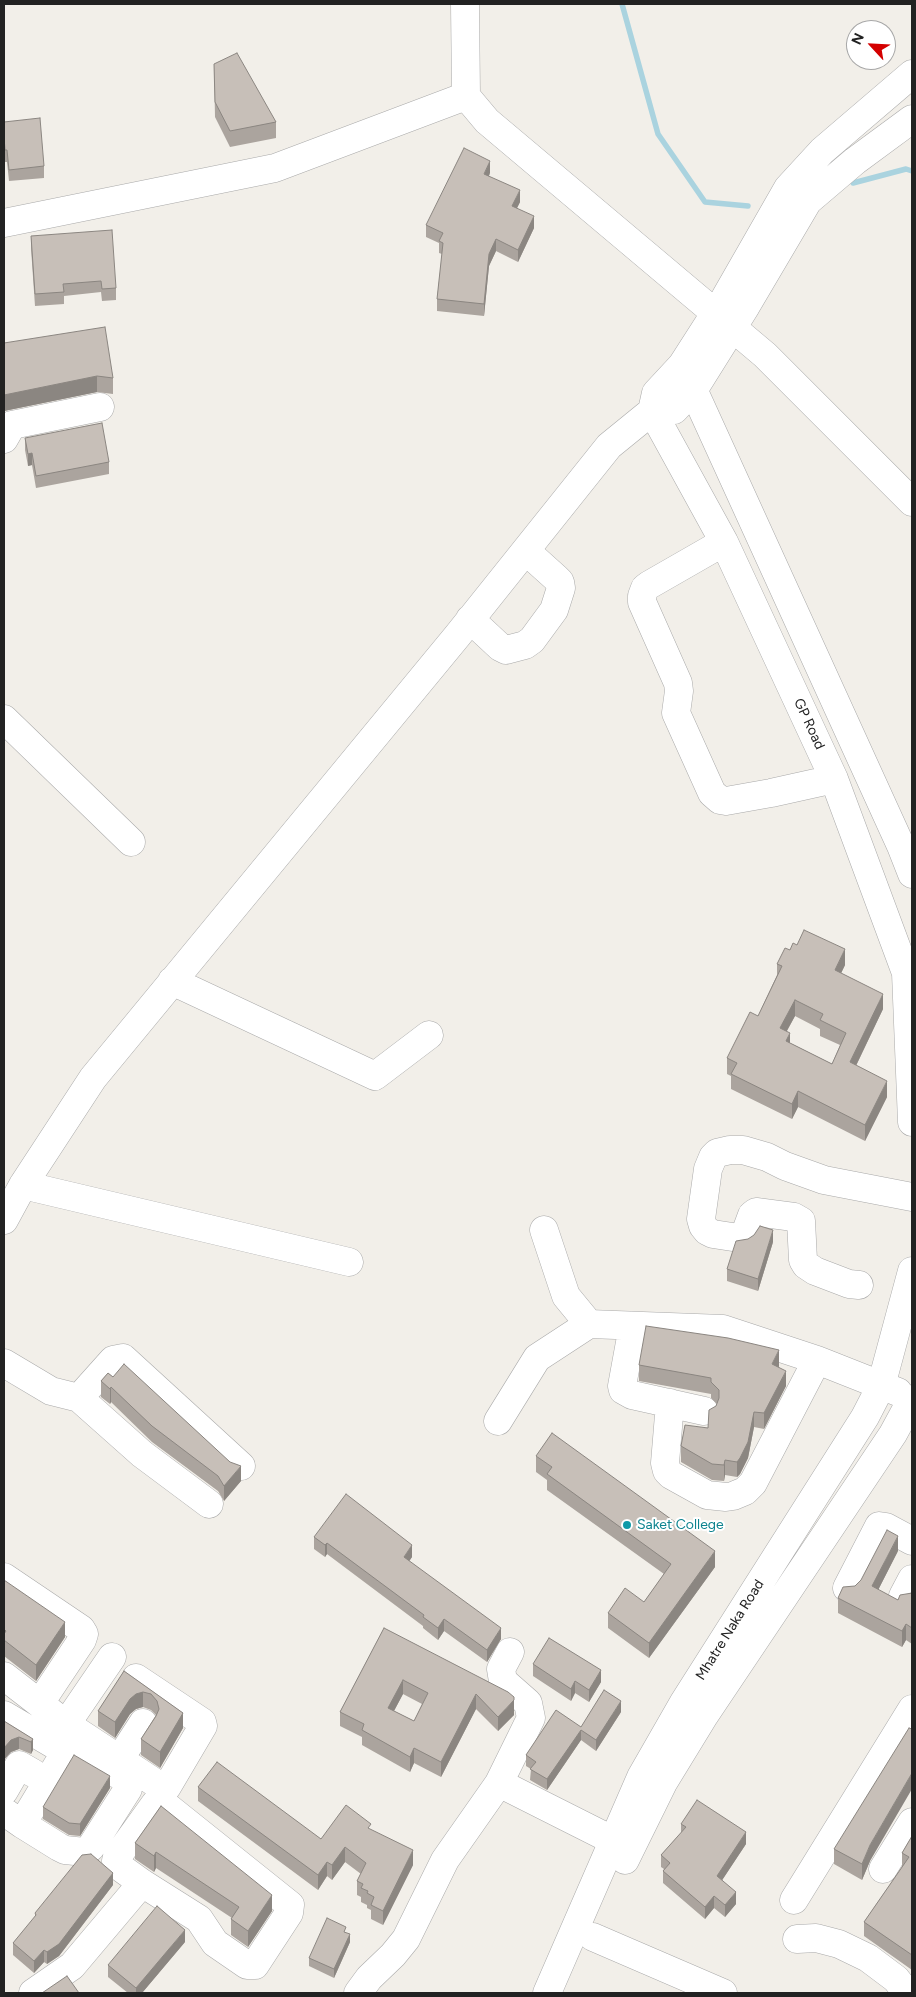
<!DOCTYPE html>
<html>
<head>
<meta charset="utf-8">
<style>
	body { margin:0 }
	#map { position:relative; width:916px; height:1997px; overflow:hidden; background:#f2efe9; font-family:Figtree,sans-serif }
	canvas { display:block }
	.frame { position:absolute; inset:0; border:5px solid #222; pointer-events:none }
	.north { position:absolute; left:846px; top:20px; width:50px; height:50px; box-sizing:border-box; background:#fff; border:1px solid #a7a7a7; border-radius:50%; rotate:295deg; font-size:14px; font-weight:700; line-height:20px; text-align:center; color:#222 }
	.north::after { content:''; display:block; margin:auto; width:18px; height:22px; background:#d40000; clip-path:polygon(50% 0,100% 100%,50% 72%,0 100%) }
</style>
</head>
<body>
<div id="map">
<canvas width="916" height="1997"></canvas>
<div class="frame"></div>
<div class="north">N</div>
</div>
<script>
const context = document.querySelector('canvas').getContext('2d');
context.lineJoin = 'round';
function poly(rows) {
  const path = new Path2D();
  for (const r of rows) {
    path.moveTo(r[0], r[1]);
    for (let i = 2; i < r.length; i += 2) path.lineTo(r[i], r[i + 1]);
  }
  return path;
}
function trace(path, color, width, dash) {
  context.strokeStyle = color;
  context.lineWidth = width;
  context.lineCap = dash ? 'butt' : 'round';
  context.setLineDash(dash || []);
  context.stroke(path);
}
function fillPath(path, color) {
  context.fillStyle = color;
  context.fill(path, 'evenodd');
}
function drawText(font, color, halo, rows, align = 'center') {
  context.font = font + ' Figtree,sans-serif';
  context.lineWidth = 4;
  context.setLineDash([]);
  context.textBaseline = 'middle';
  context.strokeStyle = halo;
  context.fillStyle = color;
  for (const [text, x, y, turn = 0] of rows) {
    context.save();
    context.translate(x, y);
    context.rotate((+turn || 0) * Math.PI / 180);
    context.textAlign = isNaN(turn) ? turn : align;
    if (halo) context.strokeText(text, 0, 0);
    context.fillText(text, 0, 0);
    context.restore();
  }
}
trace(poly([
	[622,4,658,134,705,202,748,206],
	[853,183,906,169,912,171]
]), '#aad3df', 5.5);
const minor = poly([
	[466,96,487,121,765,355,912,502],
	[4,223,275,168,466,96,465,4],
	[682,365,901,846,912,874],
	[652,411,724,542,834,779,906,973,912,1122],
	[652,411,656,393,682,365,725,298,788,188,822,151,912,74],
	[4,439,12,425,100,407],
	[724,542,649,585,645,588,642,596,642,602,678,683,679,691,676,713,712,793,720,800,726,801,771,793,834,779],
	[470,619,500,647,506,650,525,645,532,640,554,610,561,588,560,582,556,578,526,551],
	[4,719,131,842],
	[172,981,375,1076,429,1035],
	[23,1185,349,1262],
	[4,1220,23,1185,93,1078,458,635,609,446,652,411,674,410,694,389,746,306,808,201,855,161,912,119],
	[544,1230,566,1296,589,1324],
	[859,1285,849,1284,815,1271,806,1265,803,1260,801,1221,794,1217,756,1212,752,1215,745,1234,739,1238,713,1234,707,1231,703,1226,701,1219,708,1169,713,1157,717,1153,730,1150,743,1150,767,1157,785,1166,824,1180,912,1197],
	[633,1326,622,1386,623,1390,632,1395,704,1411],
	[4,1363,51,1391,79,1398,142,1454,209,1504],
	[79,1398,113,1360,123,1358,241,1466],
	[670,1403,665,1463,667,1471,671,1475,707,1495,726,1497,733,1496,745,1491,753,1483,817,1360],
	[498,1421,537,1358,589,1324,723,1329,817,1360,898,1392],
	[4,1577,81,1629,84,1634,82,1640,40,1703],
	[847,1588,879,1526,886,1527,912,1541],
	[903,1596,912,1579],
	[4,1676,66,1724,163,1788,167,1787,203,1726,202,1722,136,1678],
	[4,1715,53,1744],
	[56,1739,112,1657],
	[119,1760,143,1723],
	[499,1783,630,1849],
	[4,1791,19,1765,33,1773],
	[155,1804,165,1805,290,1905,289,1913,255,1965,247,1965,215,1943,199,1919,142,1883,117,1865,116,1861,117,1857,155,1804],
	[6,1813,22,1824,59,1847,65,1850,85,1852,91,1847,128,1789,128,1784,121,1776,69,1746,22,1824],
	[625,1860,663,1783,704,1716,893,1434,912,1399],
	[883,1869,912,1822],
	[794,1900,912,1709],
	[593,1937,723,1993],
	[797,1939,816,1938,839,1944,868,1958,896,1979,907,1993],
	[33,1993,72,1966,142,1883],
	[358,1993,369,1978,393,1955,406,1939,445,1860,499,1783,531,1718,528,1703,503,1681,501,1669,510,1652],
	[547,1993,641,1777,684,1702,865,1417,881,1386,912,1271]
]);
trace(minor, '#a9a9a9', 29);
trace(minor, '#fff', 28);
fillPath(poly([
	[214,64,276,122,276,138,230,147,215,117],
	[4,122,44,166,44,178,9,181,7,162,5,162,4,149],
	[490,173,489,176,520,202,517,208,534,228,518,262,496,251,489,266,484,316,437,311,437,299,442,254,439,253,439,243,426,237,426,225],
	[31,236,116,288,116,300,102,301,101,292,64,296,64,304,35,306,31,248],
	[4,343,113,378,113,394,97,392,4,411],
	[25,438,109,462,109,474,36,488,32,465,28,466,25,450],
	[790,950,845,965,841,973,883,1009,856,1066,887,1097,865,1141,798,1107,792,1119,731,1089,731,1076,727,1074,727,1058,758,1016,777,975,777,964],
	[795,1016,820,1029,820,1036,840,1045,832,1064,790,1043,787,1031],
	[773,1242,758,1291,727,1281,727,1269],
	[639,1365,779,1366,779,1367,786,1386,764,1429,754,1427,748,1458,740,1474,737,1477,725,1475,724,1481,712,1480,681,1462,681,1446,708,1428,717,1404,711,1398,711,1394,639,1381],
	[108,1373,241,1481,224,1501,218,1491,152,1442,111,1402,110,1404,101,1397,101,1381],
	[536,1456,715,1567,649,1658,608,1628,608,1613,644,1602,664,1574,547,1490,547,1480,536,1472],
	[314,1537,412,1557,409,1561,501,1639,487,1662,444,1631,438,1640,423,1628,423,1626,327,1554,325,1557,314,1549],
	[898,1551,878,1590,898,1600,912,1592,912,1644,906,1640,902,1647,838,1613,838,1598,855,1586],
	[4,1580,65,1637,36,1681,4,1656],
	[384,1628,514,1715,498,1731,476,1709,441,1777,414,1763,410,1772,362,1745,362,1737,340,1726,340,1712],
	[403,1694,422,1704,414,1721,394,1711],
	[533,1664,601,1682,589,1702,575,1693,571,1701,533,1676],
	[124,1671,183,1713,183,1728,160,1768,141,1755,141,1739,156,1715,151,1710,143,1707,136,1709,130,1714,115,1738,98,1726,98,1711],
	[621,1712,596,1751,581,1740,547,1790,530,1780,531,1769,526,1766,526,1755,581,1727],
	[4,1721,33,1739,33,1750,31,1754,19,1749,11,1752,5,1757],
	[198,1787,321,1839,371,1830,413,1865,383,1925,371,1919,371,1910,367,1908,367,1905,361,1902,361,1897,357,1895,357,1881,361,1874,345,1862,332,1880,327,1876,318,1890,198,1801],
	[110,1788,80,1836,69,1835,43,1819,43,1807],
	[161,1806,272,1911,248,1947,231,1935,231,1919,232,1918,156,1868,154,1872,135,1859,135,1843],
	[681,1824,746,1844,722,1880,736,1904,725,1917,714,1908,705,1919,663,1883,663,1871,664,1869,661,1867,661,1855,681,1833],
	[912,1836,912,1970,864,1936,864,1922,902,1867,902,1853],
	[834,1849,870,1861,862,1880,834,1864],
	[113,1885,59,1956,47,1964,44,1962,34,1973,13,1955,13,1943,35,1917,35,1913],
	[346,1933,350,1942,334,1978,309,1966,309,1958],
	[185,1942,142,1993,128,1993,108,1977,108,1965]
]), '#aba49e');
fillPath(poly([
	[490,161,490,173,484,186,484,174],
	[520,190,520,202,512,218,512,206],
	[534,216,534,228,518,262,518,250],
	[496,239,496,251,489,266,484,316,484,304,489,254],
	[97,376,97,392,4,411,4,395],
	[32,453,32,465,28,466,28,454],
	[845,949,845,965,835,986,835,970],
	[883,994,883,1009,850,1078,850,1062],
	[795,1000,795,1016,780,1043,780,1028],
	[790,1033,790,1048,786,1041],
	[887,1081,887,1097,865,1141,865,1125],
	[798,1091,798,1107,792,1119,792,1104],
	[773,1230,773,1242,758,1291,758,1279],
	[779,1350,779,1366,772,1379,772,1364],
	[786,1371,786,1386,764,1429,764,1413],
	[111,1387,111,1402,110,1404,110,1389],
	[754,1412,754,1427,748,1458,740,1474,737,1477,737,1462],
	[725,1460,725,1475,724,1481,724,1465],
	[241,1466,241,1481,224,1501,224,1486],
	[898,1536,898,1551,872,1602,872,1586],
	[327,1543,327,1554,325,1557,325,1545],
	[412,1545,412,1557,404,1569,404,1557],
	[715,1551,715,1567,649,1658,649,1643],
	[444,1619,444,1631,438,1640,438,1628],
	[65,1622,65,1637,36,1681,36,1665],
	[906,1624,906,1640,902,1647,902,1631],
	[501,1628,501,1639,487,1662,487,1650],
	[601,1670,601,1682,589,1702,589,1690],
	[403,1680,403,1694,388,1722,388,1708],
	[575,1681,575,1693,571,1701,571,1689],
	[143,1692,143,1707,136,1709,130,1714,115,1738,115,1722,130,1699,136,1694],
	[476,1694,476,1709,441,1777,441,1762],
	[514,1700,514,1715,498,1731,498,1717],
	[621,1701,621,1712,596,1751,596,1740],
	[183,1713,183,1728,160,1768,160,1752],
	[581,1730,581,1740,547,1790,547,1779],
	[19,1737,19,1749,11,1752,4,1760,4,1748,5,1745,11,1740],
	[33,1739,33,1750,31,1754,31,1742],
	[414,1748,414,1763,410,1772,410,1757],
	[912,1773,912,1789,870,1861,862,1880,862,1864,870,1845],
	[110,1776,110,1788,80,1836,80,1824],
	[746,1832,746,1844,717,1888,717,1876],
	[345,1847,345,1862,332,1880,332,1865],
	[413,1850,413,1865,383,1925,383,1911],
	[156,1852,156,1868,154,1872,154,1856],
	[327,1862,327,1876,318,1890,318,1875],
	[113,1873,113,1885,59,1956,47,1964,47,1952],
	[736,1892,736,1904,725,1917,725,1905],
	[272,1895,272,1911,248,1947,248,1931],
	[714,1896,714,1908,705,1919,705,1907],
	[185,1930,185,1942,142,1993,136,1993,136,1988],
	[350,1934,350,1942,334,1978,334,1969],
	[44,1950,44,1962,34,1973,34,1961]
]), '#8b8681');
const building = poly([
	[237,53,276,122,230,131,215,102,214,64,237,53],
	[40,118,44,166,9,170,7,150,5,150,4,137,4,122,40,118],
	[464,148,490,161,484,174,520,190,512,206,534,216,518,250,496,239,489,254,484,304,437,299,443,243,439,241,443,233,426,225,464,148],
	[112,230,116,288,102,289,101,281,63,284,64,292,35,294,31,236,112,230],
	[105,327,113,378,97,376,4,395,4,343,105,327],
	[102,423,109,462,36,476,32,453,28,454,25,438,102,423],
	[804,930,845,949,835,970,883,994,850,1062,887,1081,865,1125,798,1091,792,1104,731,1074,737,1063,727,1058,750,1012,758,1016,782,966,777,964,785,948,790,950,793,943,797,945,804,930],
	[795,1000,823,1014,820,1020,846,1033,832,1064,786,1041,790,1033,780,1028,795,1000],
	[760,1226,773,1230,758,1279,727,1269,736,1241,748,1239,754,1235,760,1226],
	[646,1326,728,1338,779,1350,772,1364,786,1371,764,1413,754,1412,748,1442,740,1458,737,1462,725,1460,724,1465,712,1464,681,1446,685,1425,708,1428,709,1410,716,1406,719,1398,719,1390,711,1382,711,1378,639,1365,646,1326],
	[124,1364,230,1462,241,1466,224,1486,218,1476,152,1426,111,1387,110,1389,101,1381,108,1373,113,1377,124,1364],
	[552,1433,715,1551,649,1643,608,1613,625,1588,644,1602,671,1564,547,1474,552,1467,536,1456,552,1433],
	[346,1494,412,1545,404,1557,501,1628,487,1650,444,1619,438,1628,423,1617,424,1615,327,1543,325,1545,314,1537,346,1494],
	[887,1530,898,1536,872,1586,898,1600,900,1595,912,1593,912,1592,912,1628,906,1624,902,1631,838,1598,843,1587,855,1586,861,1580,887,1530],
	[4,1580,65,1622,36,1665,4,1640,4,1634,6,1631,4,1629,4,1580],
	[384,1628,508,1692,514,1697,514,1700,498,1717,476,1694,441,1762,414,1748,410,1757,362,1730,364,1724,340,1712,384,1628],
	[403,1680,428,1693,414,1721,388,1708,403,1680],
	[549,1638,601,1670,589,1690,575,1681,571,1689,533,1664,549,1638],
	[124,1671,183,1713,160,1752,141,1739,156,1716,159,1709,157,1701,151,1694,143,1692,136,1694,130,1699,115,1722,98,1711,124,1671],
	[604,1690,621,1701,596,1740,581,1730,547,1779,530,1769,536,1762,526,1755,556,1710,581,1727,604,1690],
	[4,1721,33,1739,31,1742,19,1737,11,1740,4,1748,4,1721],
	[909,1728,912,1729,912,1773,870,1845,862,1864,834,1849,909,1728],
	[74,1755,110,1776,80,1824,69,1823,43,1807,74,1755],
	[217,1762,321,1839,346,1805,371,1824,368,1828,413,1850,383,1911,371,1905,374,1897,367,1893,368,1891,361,1888,363,1884,357,1881,366,1863,345,1847,332,1865,327,1862,318,1875,198,1787,217,1762],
	[697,1800,746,1832,717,1876,736,1892,725,1905,714,1896,705,1907,663,1871,670,1863,661,1855,686,1827,681,1824,697,1800],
	[161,1806,272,1895,248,1931,231,1919,239,1907,156,1852,154,1856,135,1843,161,1806],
	[912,1836,912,1955,864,1922,909,1857,902,1853,912,1836],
	[91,1854,113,1873,59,1944,47,1952,44,1950,34,1961,13,1943,36,1915,35,1913,82,1855,91,1854],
	[157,1906,185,1930,136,1988,108,1965,157,1906],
	[327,1918,346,1927,344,1932,350,1934,334,1969,309,1958,327,1918],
	[67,1976,79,1993,42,1993,67,1976]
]);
fillPath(building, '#c7bfb8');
trace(building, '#8b8681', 1);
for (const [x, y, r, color] of [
	[627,1525,5,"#0f9aa8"]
]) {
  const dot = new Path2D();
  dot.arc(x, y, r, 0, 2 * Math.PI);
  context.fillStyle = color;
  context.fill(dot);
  trace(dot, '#fff', 2);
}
drawText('14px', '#222', '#fff', [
	["GP Road",809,724,65],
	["Mhatre Naka Road",730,1630,-58]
]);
drawText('14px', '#0d838f', '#fff', [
	["Saket College",637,1525]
], 'left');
</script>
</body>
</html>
